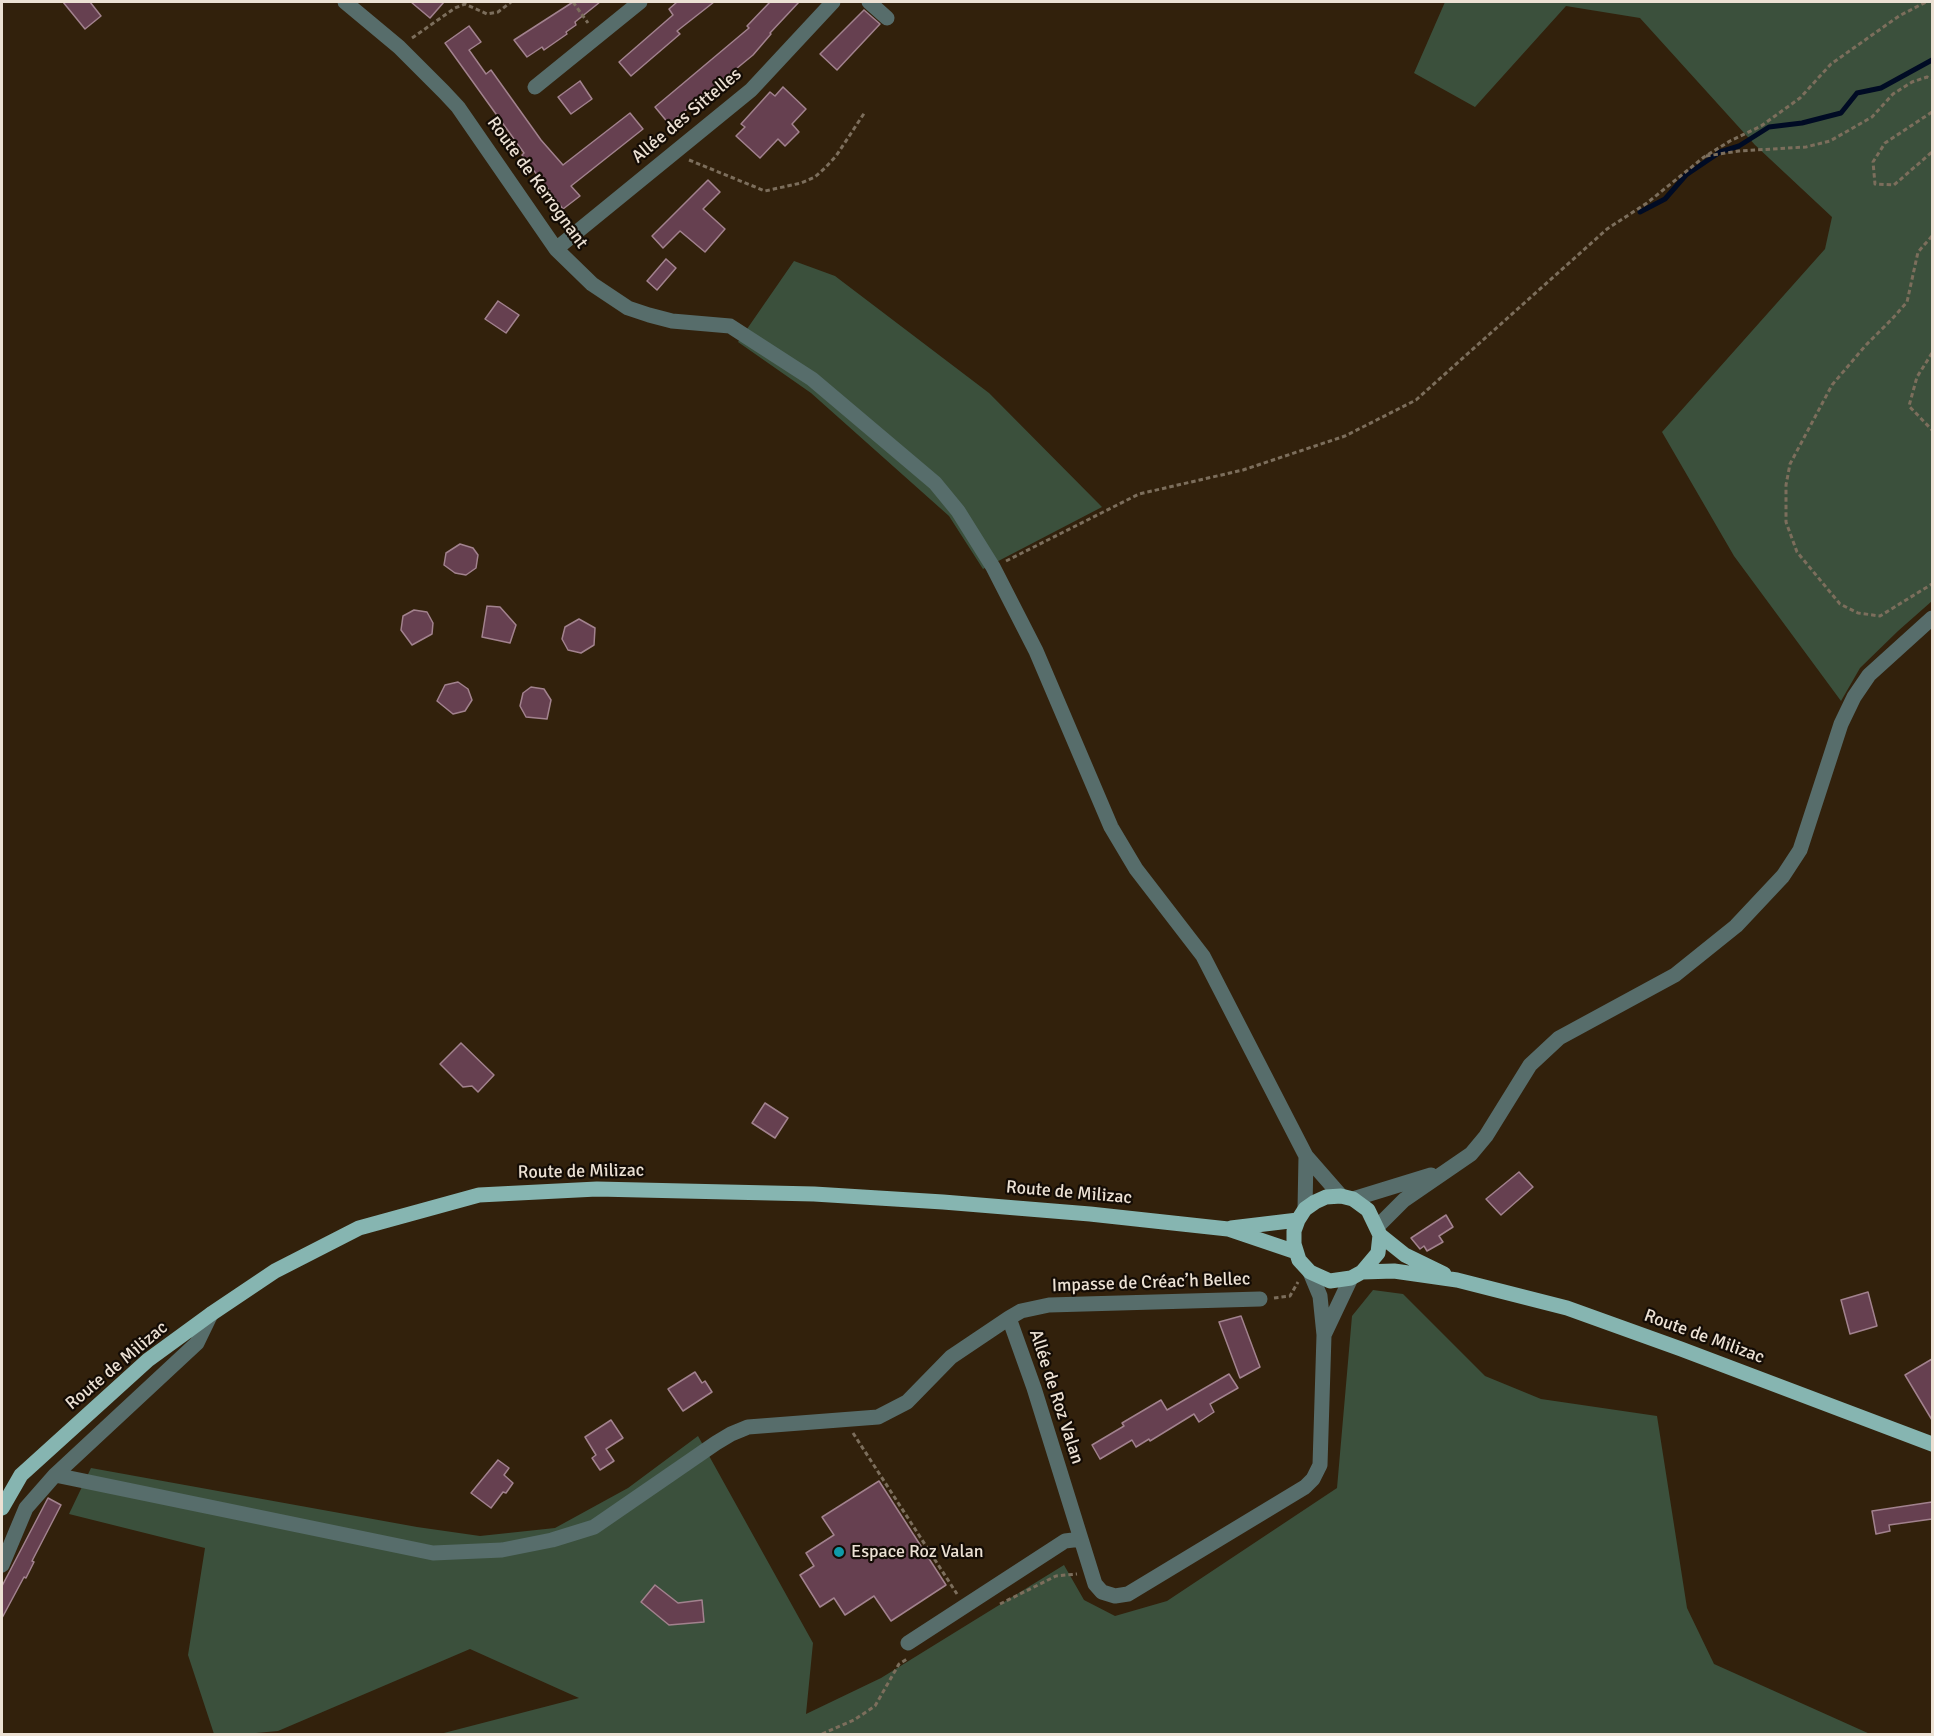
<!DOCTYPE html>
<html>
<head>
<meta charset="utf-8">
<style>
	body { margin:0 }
	#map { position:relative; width:1934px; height:1736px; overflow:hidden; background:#32210c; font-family:Signika,sans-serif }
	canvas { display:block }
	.frame { position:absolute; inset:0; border:3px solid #ece1d4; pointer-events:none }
</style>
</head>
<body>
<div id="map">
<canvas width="1934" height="1736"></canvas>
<div class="frame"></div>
</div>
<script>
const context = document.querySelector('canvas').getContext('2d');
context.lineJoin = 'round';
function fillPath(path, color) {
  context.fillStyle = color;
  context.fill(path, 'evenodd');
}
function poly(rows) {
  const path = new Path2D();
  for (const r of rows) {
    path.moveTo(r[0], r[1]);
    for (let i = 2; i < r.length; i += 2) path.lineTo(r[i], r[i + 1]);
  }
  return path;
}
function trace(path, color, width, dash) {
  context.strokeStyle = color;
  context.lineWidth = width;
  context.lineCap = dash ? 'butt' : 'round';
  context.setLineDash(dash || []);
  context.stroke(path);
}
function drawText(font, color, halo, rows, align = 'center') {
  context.font = font + ' Signika,sans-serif';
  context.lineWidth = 4.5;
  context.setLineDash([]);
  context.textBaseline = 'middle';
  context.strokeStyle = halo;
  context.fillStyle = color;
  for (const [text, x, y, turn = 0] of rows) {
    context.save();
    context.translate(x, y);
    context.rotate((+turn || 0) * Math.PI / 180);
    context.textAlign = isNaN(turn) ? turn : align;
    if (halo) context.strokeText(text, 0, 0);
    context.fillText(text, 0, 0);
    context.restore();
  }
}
fillPath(poly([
	[1445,2,1932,2,1932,601,1898,631,1860,668,1841,701,1734,556,1662,432,1825,249,1832,217,1755,145,1640,18,1566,6,1475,107,1414,73],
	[794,261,835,276,989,393,1102,507,983,569,949,516,811,393,738,342],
	[1373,1290,1403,1294,1485,1376,1541,1399,1657,1416,1687,1608,1714,1664,1870,1734,440,1734,579,1698,470,1649,278,1731,245,1734,214,1734,188,1655,205,1548,69,1514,91,1468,417,1527,480,1536,555,1528,628,1488,698,1436,813,1643,806,1714,881,1678,1064,1565,1084,1600,1115,1616,1167,1601,1337,1488,1352,1316]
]), '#3b503c');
trace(poly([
	[1640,212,1665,199,1686,175,1720,152,1739,146,1769,127,1802,123,1841,113,1857,93,1881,88,1932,60]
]), '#000b24', 5);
const building = poly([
	[63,2,90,2,101,16,85,29,63,2],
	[411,2,444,2,430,18,411,2],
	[573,2,600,2,575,22,576,25,566,32,567,34,544,50,542,47,527,57,514,40,573,2],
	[677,2,714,2,677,31,680,34,631,76,619,62,673,15,669,9,677,2],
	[770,2,799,2,770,33,771,34,753,55,669,124,655,107,749,28,747,26,770,2],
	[864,10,880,24,837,70,820,54,864,10],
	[469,26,481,42,469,50,486,74,491,70,541,140,563,165,630,113,643,129,571,186,580,196,563,209,522,155,524,153,445,43,469,26],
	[580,81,592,99,571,114,558,97,580,81],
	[783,87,806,109,792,124,799,132,785,146,778,139,760,158,736,136,745,127,741,124,770,92,775,96,783,87],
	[708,180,720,192,703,209,725,229,705,252,680,231,663,248,652,236,708,180],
	[666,259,676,268,657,290,647,281,666,259],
	[498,301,519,315,506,333,485,319,498,301],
	[460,544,473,548,478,555,476,568,466,575,455,573,444,565,446,553,460,544],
	[487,606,500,607,516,625,510,643,482,637,487,606],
	[414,610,427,612,433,623,432,634,412,645,401,630,403,616,414,610],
	[579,619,595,628,594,645,581,653,568,650,562,639,565,627,579,619],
	[458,682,468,689,472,700,465,711,453,714,437,701,445,685,458,682],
	[531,687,544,689,551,700,547,719,526,717,520,706,523,693,531,687],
	[461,1043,494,1075,478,1092,472,1086,463,1087,440,1064,461,1043],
	[765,1103,788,1118,775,1138,752,1123,765,1103],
	[1519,1172,1533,1187,1501,1215,1486,1199,1519,1172],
	[1446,1215,1453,1227,1439,1236,1443,1242,1427,1251,1424,1246,1420,1249,1411,1238,1446,1215],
	[1868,1292,1877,1326,1850,1334,1841,1300,1868,1292],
	[1241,1316,1260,1367,1240,1378,1219,1322,1241,1316],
	[1932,1359,1932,1420,1905,1375,1932,1359],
	[695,1372,702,1383,705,1381,712,1392,683,1411,668,1389,695,1372],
	[1229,1374,1238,1388,1210,1404,1214,1412,1199,1422,1194,1414,1150,1441,1149,1439,1136,1447,1132,1440,1100,1459,1092,1445,1124,1426,1122,1423,1161,1400,1167,1410,1229,1374],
	[611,1420,623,1438,606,1449,614,1461,600,1470,592,1458,596,1455,585,1437,611,1420],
	[498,1460,509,1468,504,1475,513,1483,506,1493,503,1492,491,1508,471,1493,498,1460],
	[879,1481,946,1585,891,1621,874,1596,845,1615,834,1598,820,1607,800,1575,814,1566,806,1553,834,1535,822,1517,879,1481],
	[48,1498,61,1505,32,1561,34,1562,26,1578,24,1577,2,1618,2,1586,48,1498],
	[1932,1502,1932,1519,1889,1525,1890,1531,1876,1534,1872,1511,1932,1502],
	[655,1585,678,1603,702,1600,704,1622,669,1625,641,1602,655,1585]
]);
fillPath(building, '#664050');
trace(building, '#a2828e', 1.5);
trace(poly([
	[573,2,588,23],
	[412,38,455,8,465,4,487,14,498,12,511,2],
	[1932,112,1885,143,1873,162,1875,184,1894,185,1932,152],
	[1706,156,1739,151,1806,147,1830,141,1872,117,1893,94,1912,82,1927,77,1932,79],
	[689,160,765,191,801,183,815,177,825,168,836,156,865,112],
	[1932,236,1918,252,1907,302,1892,319,1866,345,1832,385,1790,464,1786,485,1786,522,1797,552,1840,604,1858,613,1880,616,1932,584],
	[1932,353,1917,377,1909,406,1932,430],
	[1006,561,1139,494,1243,470,1345,436,1416,400,1607,229,1647,203,1704,157,1730,141,1761,126,1800,98,1831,64,1899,16,1926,2],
	[1274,1298,1290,1296,1298,1282],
	[853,1433,957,1594],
	[1000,1604,1056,1576,1077,1574],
	[822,1734,854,1720,875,1706,899,1664,907,1659]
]), '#7c6e5c', 3, [4.5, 3]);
trace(poly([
	[345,2,399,47,444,92,458,107,556,249,592,284,628,308,649,315,672,321,730,326,812,379,935,483,958,511,993,567,1036,651,1111,827,1136,869,1203,956,1306,1156,1341,1196],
	[869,2,887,18],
	[535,87,640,2],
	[556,249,751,90,833,2],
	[1353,1199,1431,1175],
	[1305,1209,1306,1156],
	[1377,1227,1404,1200,1471,1154,1486,1136,1530,1065,1559,1038,1675,975,1736,926,1783,876,1800,850,1841,724,1854,697,1869,675,1932,618],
	[1009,1318,1021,1311,1049,1305,1260,1299],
	[1324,1335,1351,1278],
	[55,1475,433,1553,502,1550,552,1540,594,1527,716,1443,731,1434,748,1427,878,1417,907,1402,951,1357,1009,1318,1034,1388,1095,1584,1102,1592,1115,1596,1128,1594,1305,1487,1313,1479,1320,1465,1324,1335,1320,1296,1310,1272],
	[2,1565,26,1508,55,1475,197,1343,211,1314],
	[908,1643,1065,1541,1081,1539]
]), '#576d6b', 15);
trace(poly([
	[1341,1196,1353,1199,1368,1210,1380,1235,1378,1253,1362,1272,1351,1278,1330,1281,1310,1272,1299,1260,1294,1244,1294,1231,1298,1220,1305,1209,1315,1202,1326,1197,1341,1196],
	[1231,1228,1298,1220],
	[1380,1235,1405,1255,1444,1274],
	[1362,1272,1394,1271,1457,1280,1567,1308,1681,1349,1932,1444],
	[2,1508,21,1475,148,1360,211,1314,275,1271,359,1228,479,1195,597,1189,814,1194,943,1202,1090,1214,1228,1229,1296,1252]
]), '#86b5b1', 15);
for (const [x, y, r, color] of [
	[839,1552,6,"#0f9aa8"]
]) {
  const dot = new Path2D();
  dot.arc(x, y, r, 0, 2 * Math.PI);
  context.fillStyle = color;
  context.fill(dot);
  trace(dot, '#140c05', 2);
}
drawText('18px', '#ece1d4', '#140c05', [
	["Allée des Sittelles",687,116,-40],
	["Route de Kerrognant",537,183,54],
	["Route de Milizac",581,1172,-1],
	["Route de Milizac",1069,1193,5],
	["Impasse de Créac’h Bellec",1151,1283,-2],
	["Route de Milizac",1704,1337,20],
	["Route de Milizac",117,1366,-40],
	["Allée de Roz Valan",1056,1397,72]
]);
drawText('18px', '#ece1d4', '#140c05', [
	["Espace Roz Valan",851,1552]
], 'left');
</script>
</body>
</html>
